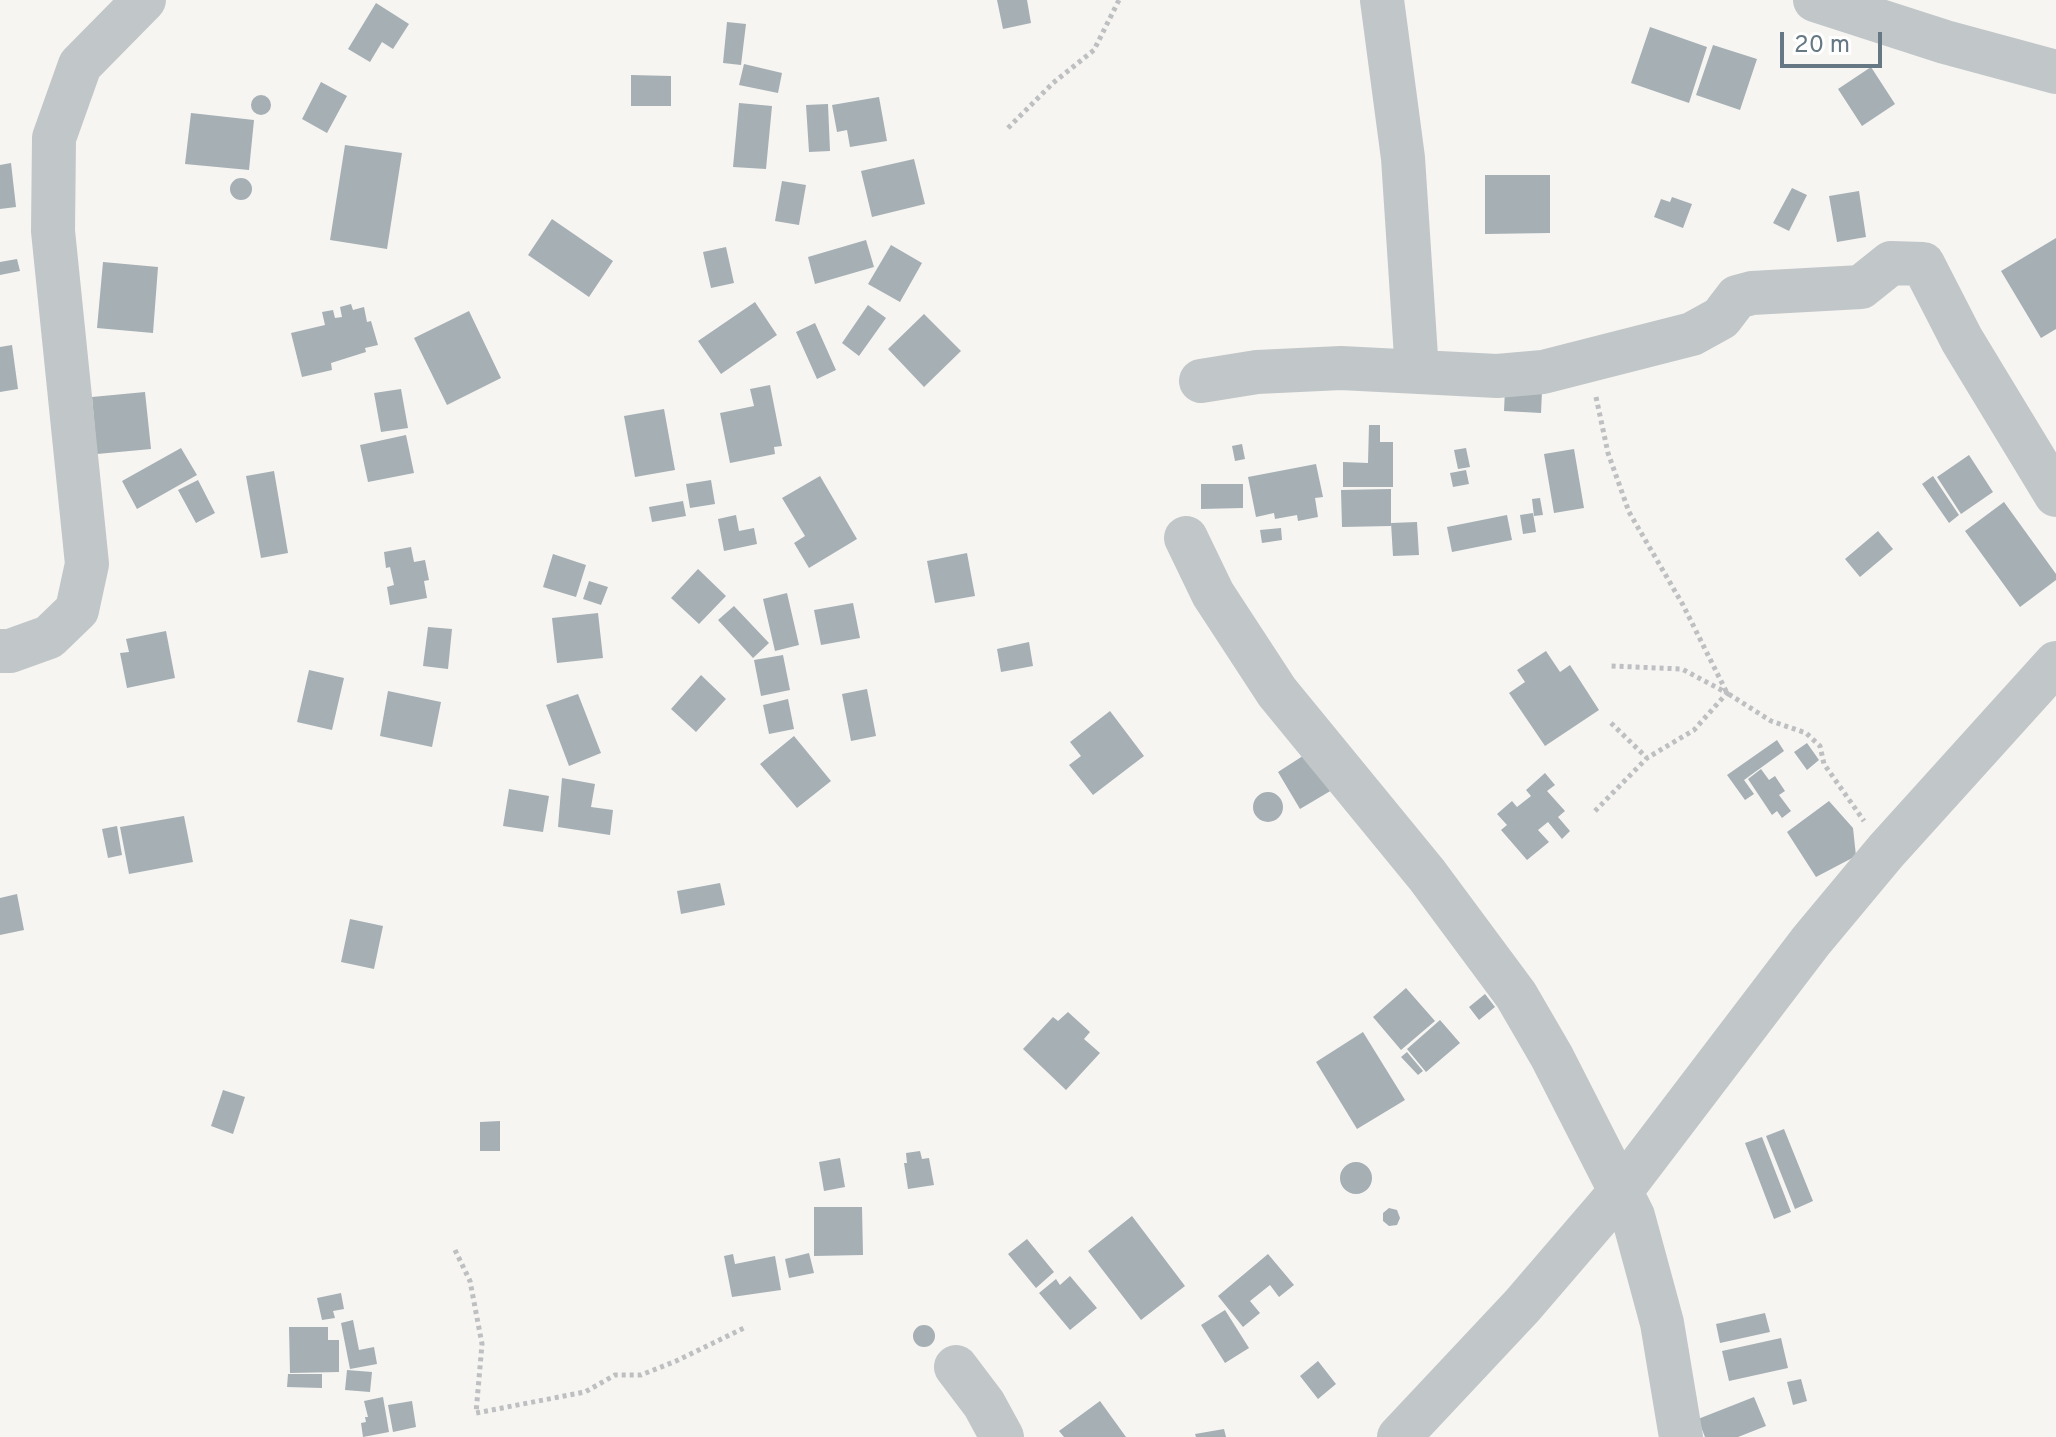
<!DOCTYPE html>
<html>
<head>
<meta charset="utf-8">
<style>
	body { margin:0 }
	#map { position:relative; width:2056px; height:1437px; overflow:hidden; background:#f6f5f2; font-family:Overpass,sans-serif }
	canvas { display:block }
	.scale { position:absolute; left:1780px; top:32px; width:102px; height:36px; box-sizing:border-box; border:4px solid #657883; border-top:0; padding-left:10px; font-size:24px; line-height:28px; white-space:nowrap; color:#657883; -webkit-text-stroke:6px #fff; paint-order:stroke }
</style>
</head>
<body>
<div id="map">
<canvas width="2056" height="1437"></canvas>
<div class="scale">20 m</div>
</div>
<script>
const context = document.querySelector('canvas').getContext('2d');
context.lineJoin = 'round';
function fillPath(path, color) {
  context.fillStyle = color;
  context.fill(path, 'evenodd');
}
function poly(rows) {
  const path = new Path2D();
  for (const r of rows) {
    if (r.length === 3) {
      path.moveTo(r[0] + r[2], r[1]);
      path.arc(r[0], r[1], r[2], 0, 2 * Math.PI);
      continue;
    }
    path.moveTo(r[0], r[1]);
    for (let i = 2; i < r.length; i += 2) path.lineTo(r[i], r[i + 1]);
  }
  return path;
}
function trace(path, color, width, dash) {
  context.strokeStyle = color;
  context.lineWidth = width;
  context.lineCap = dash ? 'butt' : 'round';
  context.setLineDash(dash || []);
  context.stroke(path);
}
fillPath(poly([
	[997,0,1027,0,1031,23,1003,29],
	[376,3,409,24,393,49,382,42,370,62,348,49],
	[727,22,746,24,741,65,723,63],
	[1650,27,1707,47,1689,103,1631,83],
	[1713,45,1757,59,1740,110,1696,95],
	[744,64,782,73,778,93,739,85],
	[1871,67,1895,104,1862,126,1838,89],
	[631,75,671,76,671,106,631,106],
	[321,82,347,96,327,133,302,119],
	[261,105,10],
	[879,97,887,141,850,147,847,130,837,132,832,105],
	[739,103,772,106,766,169,733,167],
	[828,104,830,151,809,152,806,105],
	[191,113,254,120,249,170,185,164],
	[345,145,402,153,387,249,330,240],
	[914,159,925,204,872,217,861,171],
	[11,163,16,207,0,209,0,165],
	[1485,175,1550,175,1550,233,1485,234],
	[241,189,11],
	[782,181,806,185,799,225,775,221],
	[1792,188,1807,195,1789,231,1773,223],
	[1859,191,1866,237,1837,242,1829,196],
	[1672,197,1692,204,1683,228,1654,217,1661,199,1670,202],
	[552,219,613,261,589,297,528,255],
	[2056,238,2056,329,2041,338,2001,271],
	[866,240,874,267,815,284,808,257],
	[891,245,922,263,900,302,868,284],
	[726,247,734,283,711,288,703,252],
	[17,259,20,271,0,275,0,262],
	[103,262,158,267,153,333,97,328],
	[755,302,777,335,721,374,698,341],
	[351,304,353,310,364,307,367,322,371,321,378,345,365,348,366,352,331,363,332,370,302,377,291,333,325,325,322,312,333,310,335,318,342,317,340,307],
	[868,305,886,318,859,356,842,343],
	[469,311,501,378,447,405,414,338],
	[924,314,961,351,924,387,888,349],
	[815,323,836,370,817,379,796,332],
	[12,345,18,389,0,392,0,347],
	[770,385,782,446,774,447,775,454,730,463,720,413,754,406,750,389],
	[401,389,408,428,381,432,374,393],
	[1505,389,1542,391,1541,413,1504,411],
	[145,392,151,449,97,454,92,397],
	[664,409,675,470,635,477,624,416],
	[1369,425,1380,425,1380,442,1393,442,1393,487,1343,487,1343,462,1368,463],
	[406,435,414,473,368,482,360,445],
	[1242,444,1245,459,1235,461,1232,446],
	[181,448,197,475,137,509,122,481],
	[1466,448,1470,467,1458,469,1454,450],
	[1574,449,1584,508,1554,513,1544,454],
	[1969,455,1993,492,1961,514,1937,477],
	[1316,464,1323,497,1315,498,1318,517,1298,521,1297,515,1275,519,1274,513,1256,517,1248,477],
	[1466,470,1469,484,1453,487,1450,473],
	[274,471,288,553,261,558,246,476],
	[820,476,857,539,809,568,794,543,805,536,782,498],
	[1933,476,1959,515,1949,523,1922,484],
	[198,480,215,513,196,523,178,490],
	[711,480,715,504,690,508,686,484],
	[1201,484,1243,484,1243,508,1201,509],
	[1391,489,1391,526,1342,527,1341,490],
	[1540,498,1543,515,1534,516,1532,499],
	[683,501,686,516,652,522,649,507],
	[2004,502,2056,574,2056,580,2020,607,1965,531],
	[1533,513,1536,532,1523,534,1520,515],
	[736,515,739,531,754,528,757,544,724,551,718,519],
	[1507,515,1512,540,1452,552,1447,527],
	[1417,522,1419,555,1393,556,1391,523],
	[1281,528,1282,540,1262,543,1260,530],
	[1878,531,1893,549,1860,577,1845,559],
	[411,547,414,562,425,560,429,580,424,581,427,598,390,605,387,587,394,585,390,567,386,568,384,552],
	[967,553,975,596,935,603,927,561],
	[553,554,586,565,576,597,543,587],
	[698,569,726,596,699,624,671,598],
	[589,581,608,587,601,605,583,599],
	[787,593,799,645,775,651,763,599],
	[853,603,860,638,821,645,814,610],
	[734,606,769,643,753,658,718,620],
	[598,613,603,658,557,663,552,618],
	[428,627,452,629,448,669,423,666],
	[166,631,175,678,127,688,120,653,129,652,126,639],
	[1029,642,1033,666,1001,672,997,649],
	[1546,651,1560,672,1570,665,1599,710,1545,746,1509,693,1525,682,1517,670],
	[783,655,790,690,761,696,754,660],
	[309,670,344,678,332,730,297,722],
	[701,675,726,699,696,732,671,709],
	[867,689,876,736,851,741,842,694],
	[388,691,441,702,432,747,380,736],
	[578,694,601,753,569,766,546,705],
	[788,699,794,729,769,734,763,705],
	[1110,711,1144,756,1093,795,1069,765,1081,756,1070,742],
	[794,736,831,781,797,808,760,764],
	[1777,740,1784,751,1744,780,1754,794,1745,800,1727,775],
	[1807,743,1819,760,1807,770,1794,752],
	[1309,752,1332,790,1300,809,1278,772],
	[1761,769,1769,780,1775,776,1785,791,1779,795,1791,811,1782,818,1777,811,1772,815,1748,779],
	[1545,773,1555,785,1547,791,1565,811,1558,817,1570,831,1562,839,1548,822,1538,830,1549,842,1527,860,1501,830,1507,825,1497,814,1512,801,1517,807,1531,796,1526,790],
	[562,778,595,784,591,807,613,810,610,835,558,827],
	[509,789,549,796,543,832,503,826],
	[1268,807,15],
	[1829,801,1853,828,1856,856,1816,877,1787,832],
	[184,816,193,862,129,874,120,827],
	[117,826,122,855,108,858,102,829],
	[720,883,725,905,681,914,677,891],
	[17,894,24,930,0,935,0,898],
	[350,919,383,926,374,969,341,962],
	[1406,988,1435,1021,1401,1050,1373,1017],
	[1485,994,1495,1007,1479,1020,1469,1007],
	[1068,1012,1090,1032,1084,1039,1100,1053,1066,1090,1023,1049,1053,1017,1058,1021],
	[1440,1020,1460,1043,1426,1072,1407,1049],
	[1363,1032,1405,1100,1357,1129,1316,1062],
	[1407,1052,1423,1071,1418,1075,1401,1057],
	[223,1090,245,1097,233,1134,211,1126],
	[500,1121,500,1151,480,1151,480,1122],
	[1784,1129,1813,1201,1795,1209,1766,1136],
	[1762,1137,1791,1212,1774,1219,1745,1143],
	[920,1151,922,1159,929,1158,934,1185,908,1189,904,1163,907,1163,906,1153],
	[840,1158,845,1187,824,1191,819,1162],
	[1356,1178,16],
	[814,1207,862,1207,863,1255,814,1256],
	[1389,1208,1397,1210,1400,1218,1397,1225,1389,1226,1383,1221,1383,1213],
	[1132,1216,1185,1286,1141,1320,1088,1251],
	[1027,1239,1054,1272,1036,1288,1008,1254],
	[809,1253,814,1273,789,1278,785,1259],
	[733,1254,735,1264,775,1256,781,1290,732,1297,724,1256],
	[1268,1254,1294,1285,1279,1297,1270,1285,1250,1301,1260,1313,1243,1327,1218,1296],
	[1070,1276,1097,1308,1070,1330,1039,1293,1056,1279,1060,1285],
	[341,1293,344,1309,333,1311,335,1318,322,1320,317,1298],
	[1225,1310,1249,1348,1225,1363,1201,1325],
	[1765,1313,1770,1332,1720,1343,1716,1324],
	[353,1320,359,1350,374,1347,377,1364,350,1369,341,1323],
	[924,1336,11],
	[289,1327,328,1327,328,1340,339,1340,339,1372,290,1373],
	[1781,1338,1788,1368,1729,1381,1722,1351],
	[1318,1361,1336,1384,1318,1399,1300,1376],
	[347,1370,372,1372,370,1392,345,1390],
	[288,1374,322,1374,322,1388,287,1387],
	[1801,1379,1807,1401,1793,1405,1787,1382],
	[383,1397,389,1432,363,1437,361,1423,366,1422,365,1417,368,1417,364,1401],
	[1754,1397,1766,1426,1738,1437,1705,1437,1698,1419],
	[412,1401,416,1427,393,1432,388,1405],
	[1100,1401,1126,1437,1064,1437,1059,1431],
	[1224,1429,1226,1437,1196,1437,1195,1434]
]), '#a5afb4');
trace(poly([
	[1008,128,1053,83,1094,50,1119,0],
	[1596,397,1608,453,1629,512,1683,605,1727,693,1771,721,1806,733,1820,746,1824,764,1864,821],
	[1611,723,1647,758],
	[1595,811,1647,758,1694,730,1727,693,1682,669,1611,666],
	[455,1250,470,1281,482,1344,476,1413,585,1392,615,1375,641,1375,676,1361,744,1328]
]), '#bdbfc1', 5, [4, 4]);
trace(poly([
	[1382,0,1403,158,1417,372],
	[1815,0,1945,42,2056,72],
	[1201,381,1257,372,1341,368,1497,376,1543,372,1692,334,1721,318,1737,297,1752,293,1861,287,1891,263,1923,264,1962,340,2056,495],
	[1186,538,1213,594,1277,692,1427,875,1516,995,1552,1057,1633,1216,1662,1323,1681,1437],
	[0,651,10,651,49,637,77,610,87,564,53,231,54,138,80,65,144,0],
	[956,1367,984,1404,1002,1437],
	[1399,1437,1522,1306,1620,1192,1811,941,1886,851,2056,663]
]), '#c1c6c8', 44);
</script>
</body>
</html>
